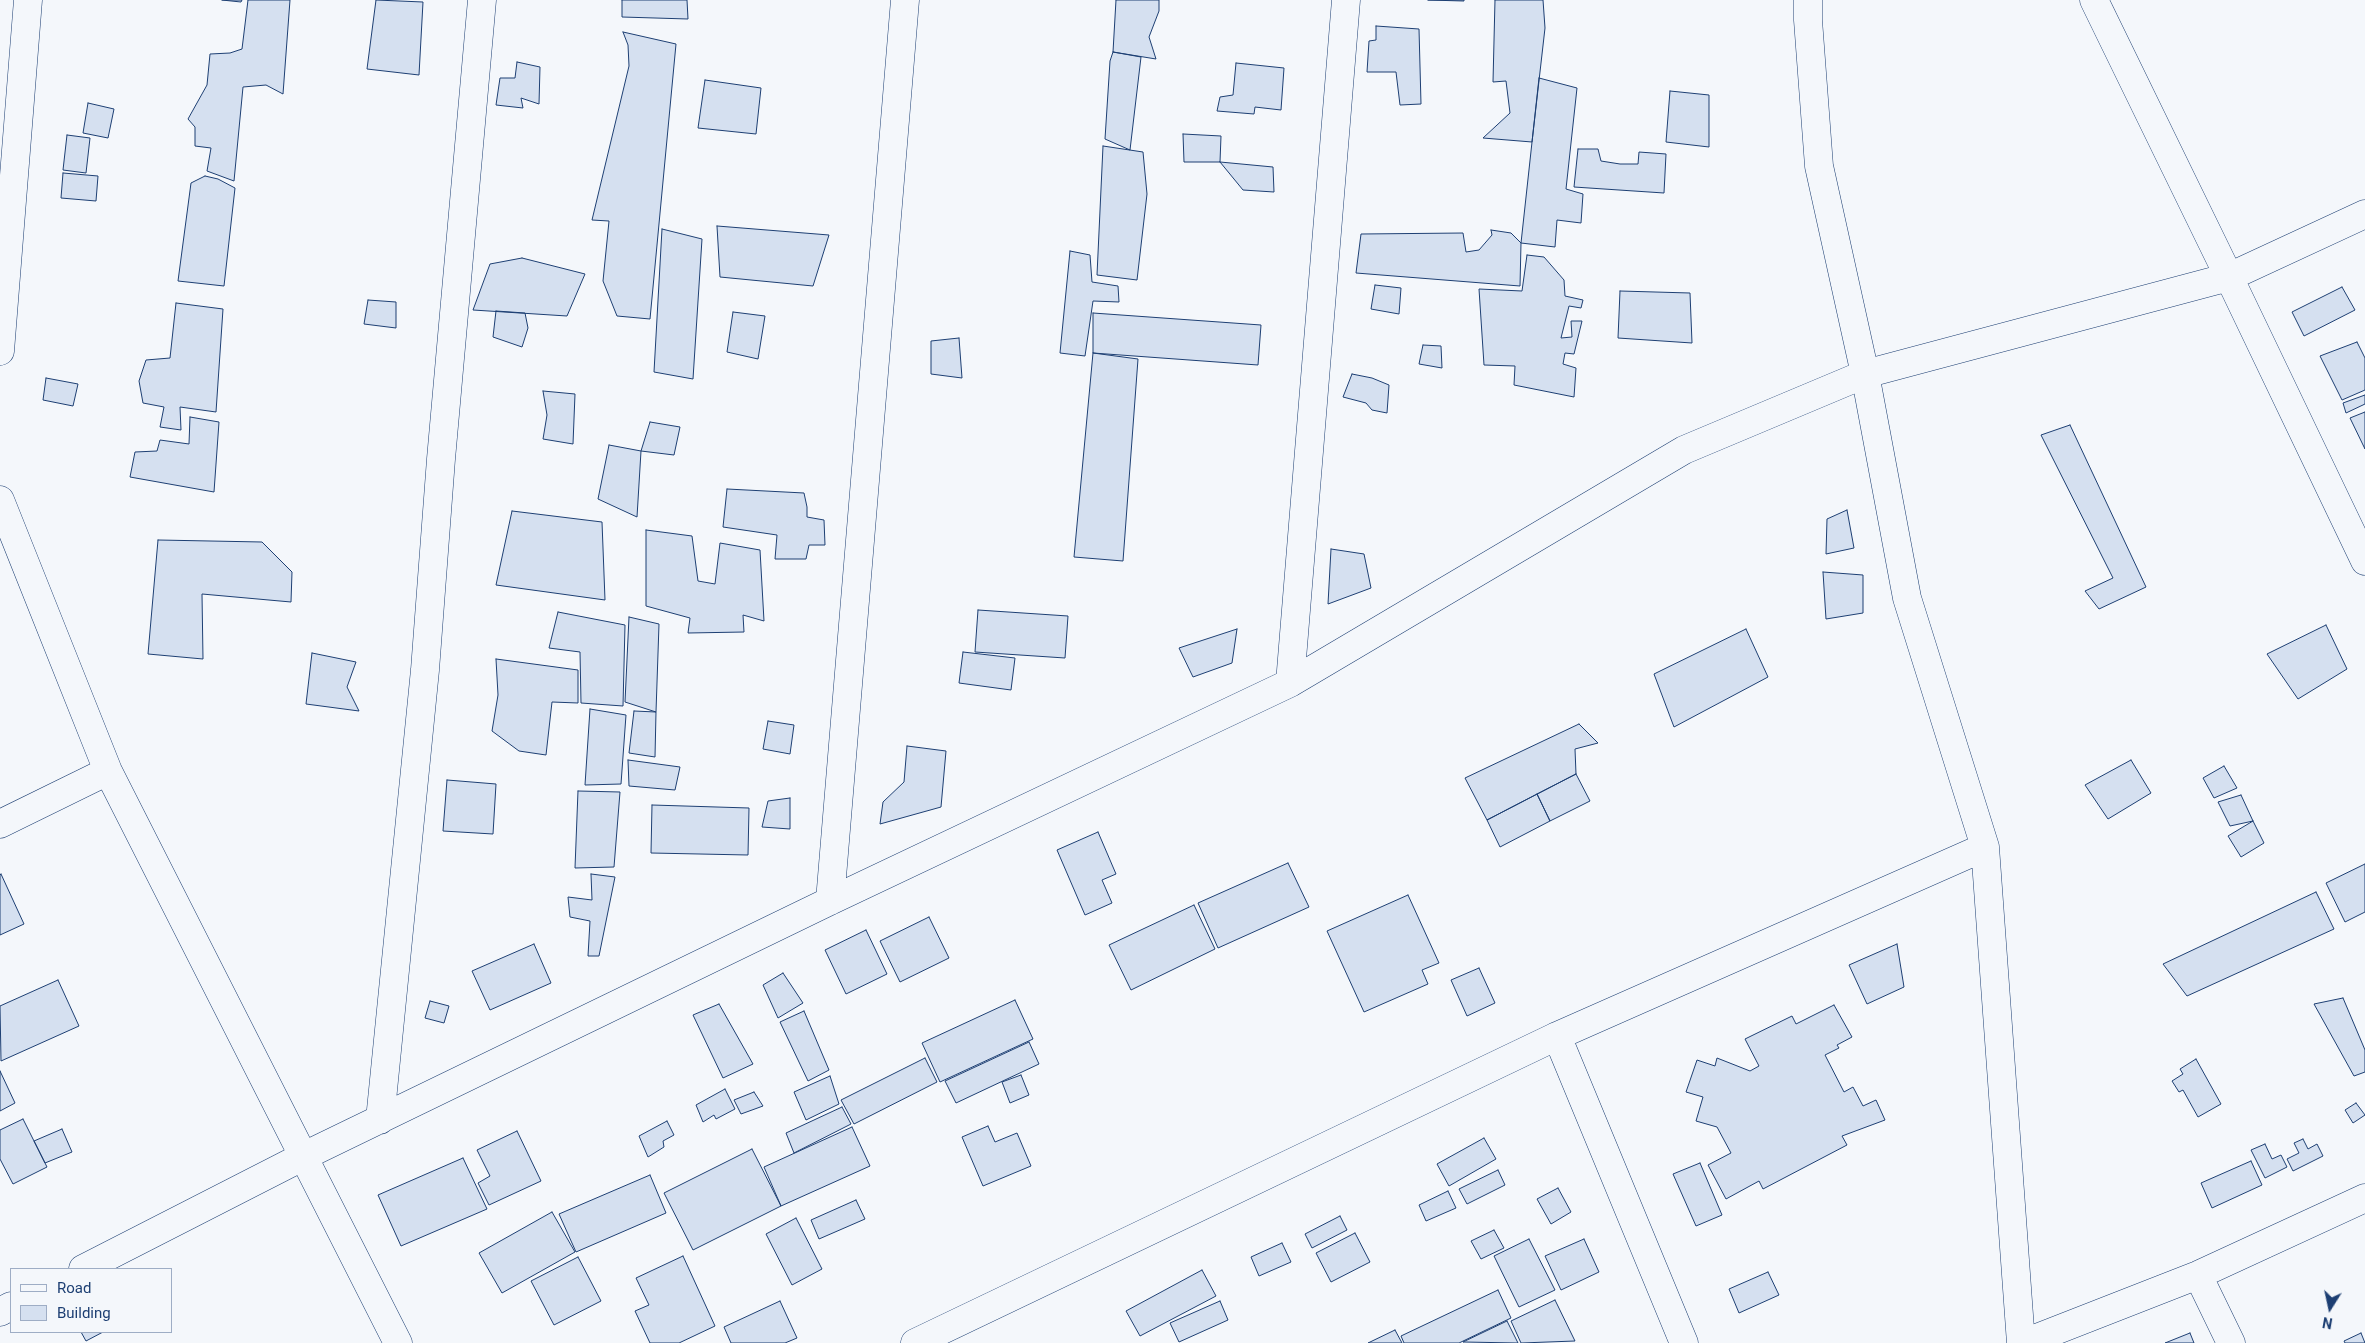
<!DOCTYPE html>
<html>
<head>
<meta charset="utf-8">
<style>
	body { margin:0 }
	#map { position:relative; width:2365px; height:1343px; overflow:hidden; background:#f4f7fb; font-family:Roboto,sans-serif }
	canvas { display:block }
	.legend { position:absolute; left:10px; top:1268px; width:162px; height:65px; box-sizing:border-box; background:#f4f7fb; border:1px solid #9eadc5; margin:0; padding:6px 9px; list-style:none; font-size:15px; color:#1d3f73 }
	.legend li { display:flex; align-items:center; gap:10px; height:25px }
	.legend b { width:25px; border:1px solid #9eadc5 }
	.north { position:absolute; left:2305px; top:1283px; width:50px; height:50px; -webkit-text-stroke:4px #f4f7fb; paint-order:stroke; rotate:190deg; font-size:14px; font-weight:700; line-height:20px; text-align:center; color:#1d3f73 }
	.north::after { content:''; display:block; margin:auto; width:18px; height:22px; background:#1d3f73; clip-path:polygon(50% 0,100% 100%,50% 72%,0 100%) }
</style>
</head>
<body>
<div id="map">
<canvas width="2365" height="1343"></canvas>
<ul class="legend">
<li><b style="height:6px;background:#f4f7fb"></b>Road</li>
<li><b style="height:14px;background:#d5e0f0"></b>Building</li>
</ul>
<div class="north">N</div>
</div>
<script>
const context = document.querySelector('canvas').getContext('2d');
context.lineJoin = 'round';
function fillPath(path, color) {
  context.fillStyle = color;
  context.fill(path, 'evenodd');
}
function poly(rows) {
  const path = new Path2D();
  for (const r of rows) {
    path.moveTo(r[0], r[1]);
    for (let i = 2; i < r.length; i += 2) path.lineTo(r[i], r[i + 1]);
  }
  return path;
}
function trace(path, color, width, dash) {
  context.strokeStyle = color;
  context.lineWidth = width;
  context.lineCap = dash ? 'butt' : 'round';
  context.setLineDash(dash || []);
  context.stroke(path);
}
const building = poly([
	[222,0,242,0,241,2,222,0],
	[248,0,290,0,283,94,266,85,243,87,234,181,207,171,211,148,195,146,195,127,188,119,207,85,210,54,230,53,242,49,248,0],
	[376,0,423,2,419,75,367,69,376,0],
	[622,0,687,0,688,19,622,17,622,0],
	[1116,0,1159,0,1159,11,1149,37,1156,59,1113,52,1116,0],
	[1428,0,1464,0,1464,1,1428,0],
	[1495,0,1543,0,1545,28,1532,142,1483,138,1510,113,1506,81,1493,82,1495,0],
	[1376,26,1419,29,1421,104,1400,105,1396,72,1367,72,1369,41,1376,40,1376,26],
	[623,32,676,44,650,319,617,316,603,281,609,221,592,220,629,66,628,45,623,32],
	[1113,52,1141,57,1130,150,1105,139,1110,61,1113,52],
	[517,62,540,67,539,104,521,98,523,108,496,105,500,78,515,78,517,62],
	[1236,63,1284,68,1281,110,1255,107,1254,114,1217,111,1220,97,1233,95,1236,63],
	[1539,78,1577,88,1566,189,1583,194,1581,223,1557,220,1555,247,1521,243,1539,78],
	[705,80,761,88,756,134,698,128,705,80],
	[1670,91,1709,95,1709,147,1666,142,1670,91],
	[88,103,114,109,108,138,83,133,88,103],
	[1183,134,1221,136,1220,162,1184,162,1183,134],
	[67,135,90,138,86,173,63,170,67,135],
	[1103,146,1143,152,1147,194,1137,280,1097,275,1103,146],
	[1578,149,1598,149,1601,161,1620,164,1638,164,1639,152,1666,154,1664,193,1574,187,1578,149],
	[1220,162,1273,167,1274,192,1243,190,1220,162],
	[63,173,98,176,96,201,61,198,63,173],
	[205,176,218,179,235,188,224,286,178,281,191,183,205,176],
	[717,226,829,235,813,286,720,277,717,226],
	[662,229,702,239,693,379,654,372,662,229],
	[1491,230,1511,233,1521,243,1520,286,1356,273,1361,234,1463,233,1466,252,1479,250,1492,235,1491,230],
	[1070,251,1090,255,1092,282,1118,286,1119,302,1093,301,1085,356,1060,353,1070,251],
	[1527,255,1544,257,1564,280,1565,296,1583,300,1581,308,1569,306,1561,338,1572,337,1571,321,1582,321,1574,354,1565,353,1563,364,1576,368,1574,397,1514,385,1515,366,1484,365,1479,289,1522,291,1527,255],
	[522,258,585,274,567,316,473,310,490,264,522,258],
	[1375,285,1401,288,1399,314,1371,309,1375,285],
	[2342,287,2355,310,2304,336,2292,312,2342,287],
	[1620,291,1690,293,1692,343,1618,338,1620,291],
	[368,300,396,302,396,328,364,324,368,300],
	[176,303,223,309,216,412,180,407,181,430,160,427,164,407,143,403,139,381,146,360,170,358,176,303],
	[496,311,525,313,528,328,522,347,493,337,496,311],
	[733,312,765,316,758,359,727,352,733,312],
	[1093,313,1261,325,1258,365,1093,353,1093,313],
	[959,338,962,378,931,374,931,341,959,338],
	[2357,342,2365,358,2365,390,2342,400,2320,356,2357,342],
	[1423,345,1441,346,1442,368,1419,364,1423,345],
	[1093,353,1138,359,1123,561,1074,557,1093,353],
	[1352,374,1372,378,1389,385,1387,413,1372,410,1366,403,1343,397,1352,374],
	[46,378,78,384,73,406,43,400,46,378],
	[543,391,575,394,573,444,543,439,547,415,543,391],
	[2365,395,2365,404,2346,413,2343,403,2365,395],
	[2365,412,2365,449,2350,418,2365,412],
	[190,417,219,422,214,492,130,477,135,452,157,451,160,440,189,444,190,417],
	[650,422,680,427,674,455,641,451,650,422],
	[2070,425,2146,587,2099,609,2085,591,2113,578,2041,435,2070,425],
	[609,445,641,451,637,517,598,499,609,445],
	[727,489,804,493,807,507,807,517,824,520,825,545,809,545,806,559,775,559,777,535,723,527,727,489],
	[1847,510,1854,548,1826,554,1827,519,1847,510],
	[512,511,602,522,605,600,496,585,512,511],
	[646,530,692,536,698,581,715,584,720,543,760,550,764,621,743,615,744,632,688,633,690,618,646,606,646,530],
	[158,540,262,542,292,572,291,602,202,594,203,659,148,654,158,540],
	[1331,549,1364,554,1371,588,1328,604,1331,549],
	[1823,572,1863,575,1863,613,1826,619,1823,572],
	[978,610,1068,616,1065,658,975,652,978,610],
	[558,612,625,625,623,706,581,703,580,652,549,648,558,612],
	[629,617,659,624,656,712,625,702,629,617],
	[2326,625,2347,669,2298,699,2267,654,2326,625],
	[1237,629,1232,663,1193,677,1179,648,1237,629],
	[1746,629,1768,677,1674,727,1654,674,1746,629],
	[963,652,1015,658,1011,690,959,683,963,652],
	[312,653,356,662,347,687,359,711,306,704,312,653],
	[496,659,578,670,578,703,552,702,546,755,519,751,492,731,498,695,496,659],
	[590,709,626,715,621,784,585,785,590,709],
	[634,711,656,712,655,757,629,753,634,711],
	[768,721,794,725,790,754,763,749,768,721],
	[1579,724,1598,743,1575,749,1576,774,1487,820,1465,778,1579,724],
	[907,746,946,751,941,807,880,824,883,802,904,782,907,746],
	[628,760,680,767,675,790,629,786,628,760],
	[2131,760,2151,793,2108,819,2085,785,2131,760],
	[2224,766,2237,788,2214,798,2203,778,2224,766],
	[1576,774,1590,801,1550,821,1537,794,1576,774],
	[447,780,496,784,493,834,443,831,447,780],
	[578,791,620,792,614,867,575,868,578,791],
	[1537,794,1550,821,1500,847,1487,820,1537,794],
	[2241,795,2253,821,2230,826,2218,802,2241,795],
	[790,798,790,829,762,827,768,801,790,798],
	[652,805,749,808,748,855,651,853,652,805],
	[2253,821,2264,843,2241,857,2228,836,2253,821],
	[1098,832,1116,874,1102,880,1112,903,1085,915,1057,850,1098,832],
	[1288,863,1309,907,1218,948,1198,903,1288,863],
	[2365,864,2365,912,2345,922,2326,883,2365,864],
	[1,874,24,924,0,935,0,875,1,874],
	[591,874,615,877,599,956,588,956,590,921,570,917,568,897,592,900,591,874],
	[2316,892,2334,929,2187,996,2163,964,2316,892],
	[1408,895,1439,963,1422,970,1428,984,1364,1012,1327,931,1408,895],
	[1194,905,1215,949,1131,990,1109,945,1194,905],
	[929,917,949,958,900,982,880,941,929,917],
	[866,930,887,974,846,994,825,950,866,930],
	[534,944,551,983,490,1010,472,971,534,944],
	[1897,944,1904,987,1867,1004,1849,965,1897,944],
	[1479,968,1495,1003,1467,1016,1451,980,1479,968],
	[783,973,803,1003,778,1018,763,985,783,973],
	[58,980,79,1026,1,1061,0,1006,58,980],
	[2343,998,2365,1050,2365,1072,2354,1076,2314,1004,2343,998],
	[1015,1000,1033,1039,940,1082,922,1043,1015,1000],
	[430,1001,449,1006,444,1023,425,1018,430,1001],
	[719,1004,753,1064,723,1078,693,1015,719,1004],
	[1834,1005,1852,1037,1837,1045,1839,1048,1825,1055,1844,1092,1853,1087,1863,1106,1876,1100,1885,1120,1842,1136,1847,1145,1763,1189,1759,1181,1726,1199,1708,1165,1731,1153,1717,1127,1696,1121,1703,1097,1686,1092,1697,1060,1715,1066,1717,1058,1750,1071,1759,1066,1745,1039,1792,1016,1796,1024,1834,1005],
	[804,1011,829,1070,808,1081,780,1022,804,1011],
	[1029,1042,1039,1064,956,1103,945,1081,1029,1042],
	[925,1058,937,1082,854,1124,841,1100,925,1058],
	[2196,1059,2221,1104,2198,1117,2183,1090,2179,1092,2172,1081,2183,1074,2180,1069,2196,1059],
	[0,1071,15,1103,0,1111,0,1071],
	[1021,1075,1029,1095,1010,1103,1002,1082,1021,1075],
	[830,1076,839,1104,806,1120,794,1092,830,1076],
	[725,1089,735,1109,716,1119,714,1115,703,1122,696,1105,725,1089],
	[754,1092,763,1106,741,1114,734,1100,754,1092],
	[2356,1103,2365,1115,2353,1123,2345,1110,2356,1103],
	[842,1107,851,1124,794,1153,786,1133,842,1107],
	[23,1119,47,1167,13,1184,0,1159,0,1130,23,1119],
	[667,1121,674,1135,663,1141,664,1147,648,1157,639,1136,667,1121],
	[988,1126,995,1142,1017,1133,1031,1166,983,1186,962,1137,988,1126],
	[852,1127,870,1166,781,1206,764,1167,852,1127],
	[62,1129,72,1152,45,1163,34,1141,62,1129],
	[517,1131,541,1181,489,1205,478,1183,490,1176,477,1150,517,1131],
	[1484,1138,1496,1159,1449,1186,1437,1164,1484,1138],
	[2303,1139,2308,1149,2317,1144,2323,1156,2293,1171,2287,1159,2299,1153,2294,1143,2303,1139],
	[2265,1144,2272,1159,2281,1155,2287,1167,2265,1178,2251,1150,2265,1144],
	[752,1149,781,1206,693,1250,664,1193,752,1149],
	[463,1158,487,1209,401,1246,378,1195,463,1158],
	[2251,1161,2262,1185,2212,1208,2201,1183,2251,1161],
	[1700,1163,1722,1215,1696,1226,1673,1174,1700,1163],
	[1498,1170,1505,1185,1467,1204,1459,1189,1498,1170],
	[650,1175,666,1213,576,1252,559,1214,650,1175],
	[1558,1188,1571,1212,1551,1224,1537,1199,1558,1188],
	[1448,1191,1456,1208,1426,1221,1419,1205,1448,1191],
	[856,1200,865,1219,819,1239,811,1220,856,1200],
	[552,1212,575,1252,502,1293,479,1253,552,1212],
	[1340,1216,1347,1230,1312,1248,1305,1234,1340,1216],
	[796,1218,822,1269,792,1285,766,1234,796,1218],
	[1494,1230,1504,1248,1481,1259,1471,1241,1494,1230],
	[1355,1233,1370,1262,1331,1282,1316,1253,1355,1233],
	[1529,1239,1555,1290,1519,1307,1494,1256,1529,1239],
	[1584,1239,1599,1272,1561,1290,1545,1256,1584,1239],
	[1282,1243,1291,1262,1259,1276,1251,1257,1282,1243],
	[683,1256,715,1326,679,1343,650,1343,635,1311,649,1305,636,1278,683,1256],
	[578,1257,601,1301,554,1325,531,1281,578,1257],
	[1202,1270,1216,1296,1140,1336,1126,1311,1202,1270],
	[1768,1272,1779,1295,1739,1313,1729,1289,1768,1272],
	[1498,1290,1511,1318,1459,1343,1404,1343,1401,1336,1498,1290],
	[1555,1300,1575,1341,1521,1343,1511,1321,1555,1300],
	[780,1301,797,1338,785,1343,731,1343,724,1327,780,1301],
	[1220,1301,1228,1320,1179,1342,1170,1323,1220,1301],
	[1507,1321,1518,1343,1463,1342,1507,1321],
	[1395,1330,1402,1343,1368,1343,1395,1330],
	[81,1332,103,1332,86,1341,81,1332],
	[2190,1333,2194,1343,2165,1343,2190,1333],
	[2361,1333,2365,1343,2345,1343,2344,1341,2361,1333]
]);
fillPath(building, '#d5e0f0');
trace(building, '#1d3f73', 1);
const minor = poly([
	[1808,0,1808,20,1819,166,1865,374,1907,598,1985,847,2021,1343],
	[2094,0,2229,277,2365,561],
	[0,351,28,0],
	[0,500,108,771,398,1343],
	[1290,683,1346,0],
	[0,824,108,771],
	[830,901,905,0],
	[1557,1036,1684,1343],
	[380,1120,425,670,441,459,482,0],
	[83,1269,304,1156,830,901,1290,683,1684,450,1865,374,2229,277,2365,214],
	[2198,1275,2231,1343],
	[0,1312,11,1306],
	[915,1343,1557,1036,1985,847],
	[2024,1343,2198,1275,2365,1198]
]);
trace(minor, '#1d3f73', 29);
trace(minor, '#f4f7fb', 28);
</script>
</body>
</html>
